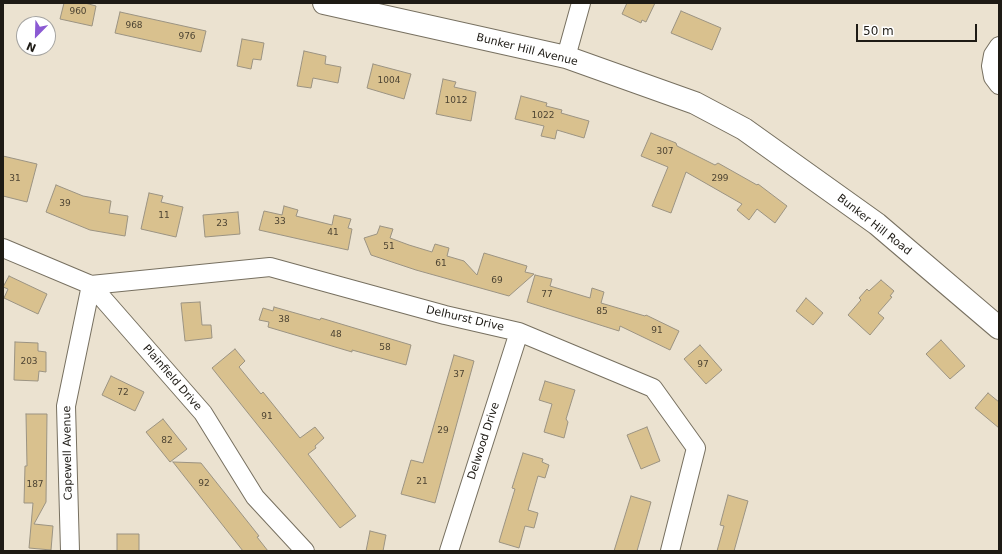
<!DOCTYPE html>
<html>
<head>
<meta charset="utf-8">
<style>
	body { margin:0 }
	#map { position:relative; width:1002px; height:554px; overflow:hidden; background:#ebe2d0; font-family:"DejaVu Sans",sans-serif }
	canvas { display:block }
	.frame { position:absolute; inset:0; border:4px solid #1e1b15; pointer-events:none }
	.north { position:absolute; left:16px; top:16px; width:40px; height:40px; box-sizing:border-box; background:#fff; border:1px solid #a5a4a1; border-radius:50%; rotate:203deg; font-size:11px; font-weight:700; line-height:16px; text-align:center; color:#1e1b15 }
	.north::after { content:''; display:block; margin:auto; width:14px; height:18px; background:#8b5ad3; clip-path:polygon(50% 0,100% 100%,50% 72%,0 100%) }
	.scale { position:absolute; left:856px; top:24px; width:121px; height:18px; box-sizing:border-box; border:2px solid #1e1b15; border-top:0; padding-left:5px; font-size:12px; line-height:14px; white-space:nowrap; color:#1e1b15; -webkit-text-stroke:3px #fff; paint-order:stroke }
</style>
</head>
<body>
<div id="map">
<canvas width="1002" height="554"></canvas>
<div class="frame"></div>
<div class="north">N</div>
<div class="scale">50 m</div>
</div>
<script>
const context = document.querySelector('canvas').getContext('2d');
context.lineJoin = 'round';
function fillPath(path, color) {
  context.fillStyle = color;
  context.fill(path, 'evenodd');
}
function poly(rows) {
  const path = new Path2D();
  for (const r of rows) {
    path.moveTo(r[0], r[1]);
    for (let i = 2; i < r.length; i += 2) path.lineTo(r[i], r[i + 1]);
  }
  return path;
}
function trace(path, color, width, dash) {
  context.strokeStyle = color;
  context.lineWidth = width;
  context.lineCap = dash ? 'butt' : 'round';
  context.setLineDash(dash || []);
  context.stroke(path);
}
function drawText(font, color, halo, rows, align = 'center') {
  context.font = font + ' "DejaVu Sans",sans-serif';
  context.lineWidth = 3.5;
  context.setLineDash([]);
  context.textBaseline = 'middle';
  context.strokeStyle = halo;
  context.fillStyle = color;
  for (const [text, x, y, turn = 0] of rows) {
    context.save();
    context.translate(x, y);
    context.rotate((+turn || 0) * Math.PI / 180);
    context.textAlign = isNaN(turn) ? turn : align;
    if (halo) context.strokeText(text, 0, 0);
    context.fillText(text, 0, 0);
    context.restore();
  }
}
const building = poly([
	[64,3,85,3,96,6,92,26,60,19,64,3],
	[627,3,655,3,646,22,642,20,641,23,622,14,627,3],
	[681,11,721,28,712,50,671,33,681,11],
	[120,12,206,31,201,52,115,33,120,12],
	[242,39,264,43,261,60,253,59,251,69,237,66,242,39],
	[304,51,326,56,325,64,341,67,338,83,313,78,311,88,297,86,304,51],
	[373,64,411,74,404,99,367,88,373,64],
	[443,79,456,82,454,87,476,92,471,121,436,114,443,79],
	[521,96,547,103,546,106,562,110,561,113,589,121,584,138,557,130,555,139,541,136,544,126,515,119,521,96],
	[651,133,676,143,677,146,715,165,718,163,757,185,758,184,787,206,775,223,757,209,749,220,737,210,742,204,686,172,671,213,652,206,668,167,641,156,651,133],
	[3,156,37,164,27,202,3,196,3,156],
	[56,185,83,196,111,201,109,213,128,216,125,236,90,230,46,212,56,185],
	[149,193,163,196,161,202,183,207,176,237,141,229,149,193],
	[284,206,298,210,296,216,332,225,334,215,351,219,348,228,352,229,348,250,259,230,264,211,282,215,284,206],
	[238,212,240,234,205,237,203,215,238,212],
	[380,226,393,229,390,238,409,245,432,252,435,244,449,248,447,256,464,261,477,275,484,253,527,266,525,272,534,274,509,296,416,270,371,255,364,238,377,234,380,226],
	[535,275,552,279,550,286,590,298,592,288,604,292,601,303,645,316,646,315,679,331,670,350,620,326,619,331,527,302,535,275],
	[9,276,47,294,38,314,4,298,8,289,3,287,9,276],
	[881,280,894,291,890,296,892,297,878,313,884,318,870,335,848,315,861,300,859,298,867,289,869,291,881,280],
	[806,298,823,313,813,325,796,311,806,298],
	[200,302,202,325,211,325,212,338,185,341,181,303,200,302],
	[274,307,320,320,321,318,411,345,406,365,352,350,352,352,268,327,269,322,259,320,263,308,273,311,274,307],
	[941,340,965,366,950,379,926,354,941,340],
	[15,342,38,343,38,351,46,352,46,372,39,371,38,381,14,380,15,342],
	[700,345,722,370,706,384,684,359,700,345],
	[235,349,245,361,239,367,261,394,263,392,300,438,315,427,324,438,315,446,316,448,308,454,356,516,340,528,212,368,235,349],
	[454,355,474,361,435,503,401,494,411,460,423,463,454,355],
	[111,376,144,392,135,411,102,395,111,376],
	[545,381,575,390,566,419,568,422,564,438,544,432,552,404,539,400,545,381],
	[988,393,999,402,999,428,975,408,988,393],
	[26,414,47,414,46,502,34,524,53,526,51,550,29,548,33,503,24,503,25,466,27,466,26,414],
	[163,419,187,449,170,462,146,432,163,419],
	[647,427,660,461,641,469,627,435,647,427],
	[523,453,543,459,542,462,549,465,545,478,538,476,528,510,538,513,534,528,525,526,519,548,499,542,515,489,512,488,523,453],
	[173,462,201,463,259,536,257,537,268,551,243,551,173,462],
	[728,495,748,501,734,551,717,551,724,526,720,525,728,495],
	[631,496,651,502,637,551,614,551,631,496],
	[370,531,386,535,383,551,366,551,370,531],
	[117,534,139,534,139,551,117,551,117,534]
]);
fillPath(building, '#d9c18e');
trace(building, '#9b9382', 1);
const minor = poly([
	[999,46,993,55,991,66,993,77,999,85],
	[566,57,581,3],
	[3,248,91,285,203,413,255,497,305,551],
	[70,551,66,406,91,285,270,267,445,315,519,332,653,388,696,448,670,551],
	[449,551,519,332]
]);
const secondary = poly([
	[324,3,566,57,695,103,744,129,877,224,999,328]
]);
trace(minor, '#777060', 20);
trace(secondary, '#777060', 24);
trace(minor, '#fff', 18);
trace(secondary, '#fff', 22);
drawText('9px', '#4d4433', null, [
	["960",78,12],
	["968",134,26],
	["976",187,37],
	["1004",389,81],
	["1012",456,101],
	["1022",543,116],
	["307",665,152],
	["31",15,179],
	["299",720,179],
	["39",65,204],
	["11",164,216],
	["33",280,222],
	["23",222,224],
	["41",333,233],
	["51",389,247],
	["61",441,264],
	["69",497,281],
	["77",547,295],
	["85",602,312],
	["38",284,320],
	["91",657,331],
	["48",336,335],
	["58",385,348],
	["203",29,362],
	["97",703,365],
	["37",459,375],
	["72",123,393],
	["91",267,417],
	["29",443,431],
	["82",167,441],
	["21",422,482],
	["92",204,484],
	["187",35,485]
]);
drawText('11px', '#1e1b15', '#fff', [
	["Bunker Hill Avenue",527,50,14],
	["Bunker Hill Road",874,225,38],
	["Delhurst Drive",465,319,13],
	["Plainfield Drive",172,378,49],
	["Delwood Drive",484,441,-72],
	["Capewell Avenue",68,453,-91]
]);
</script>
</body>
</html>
